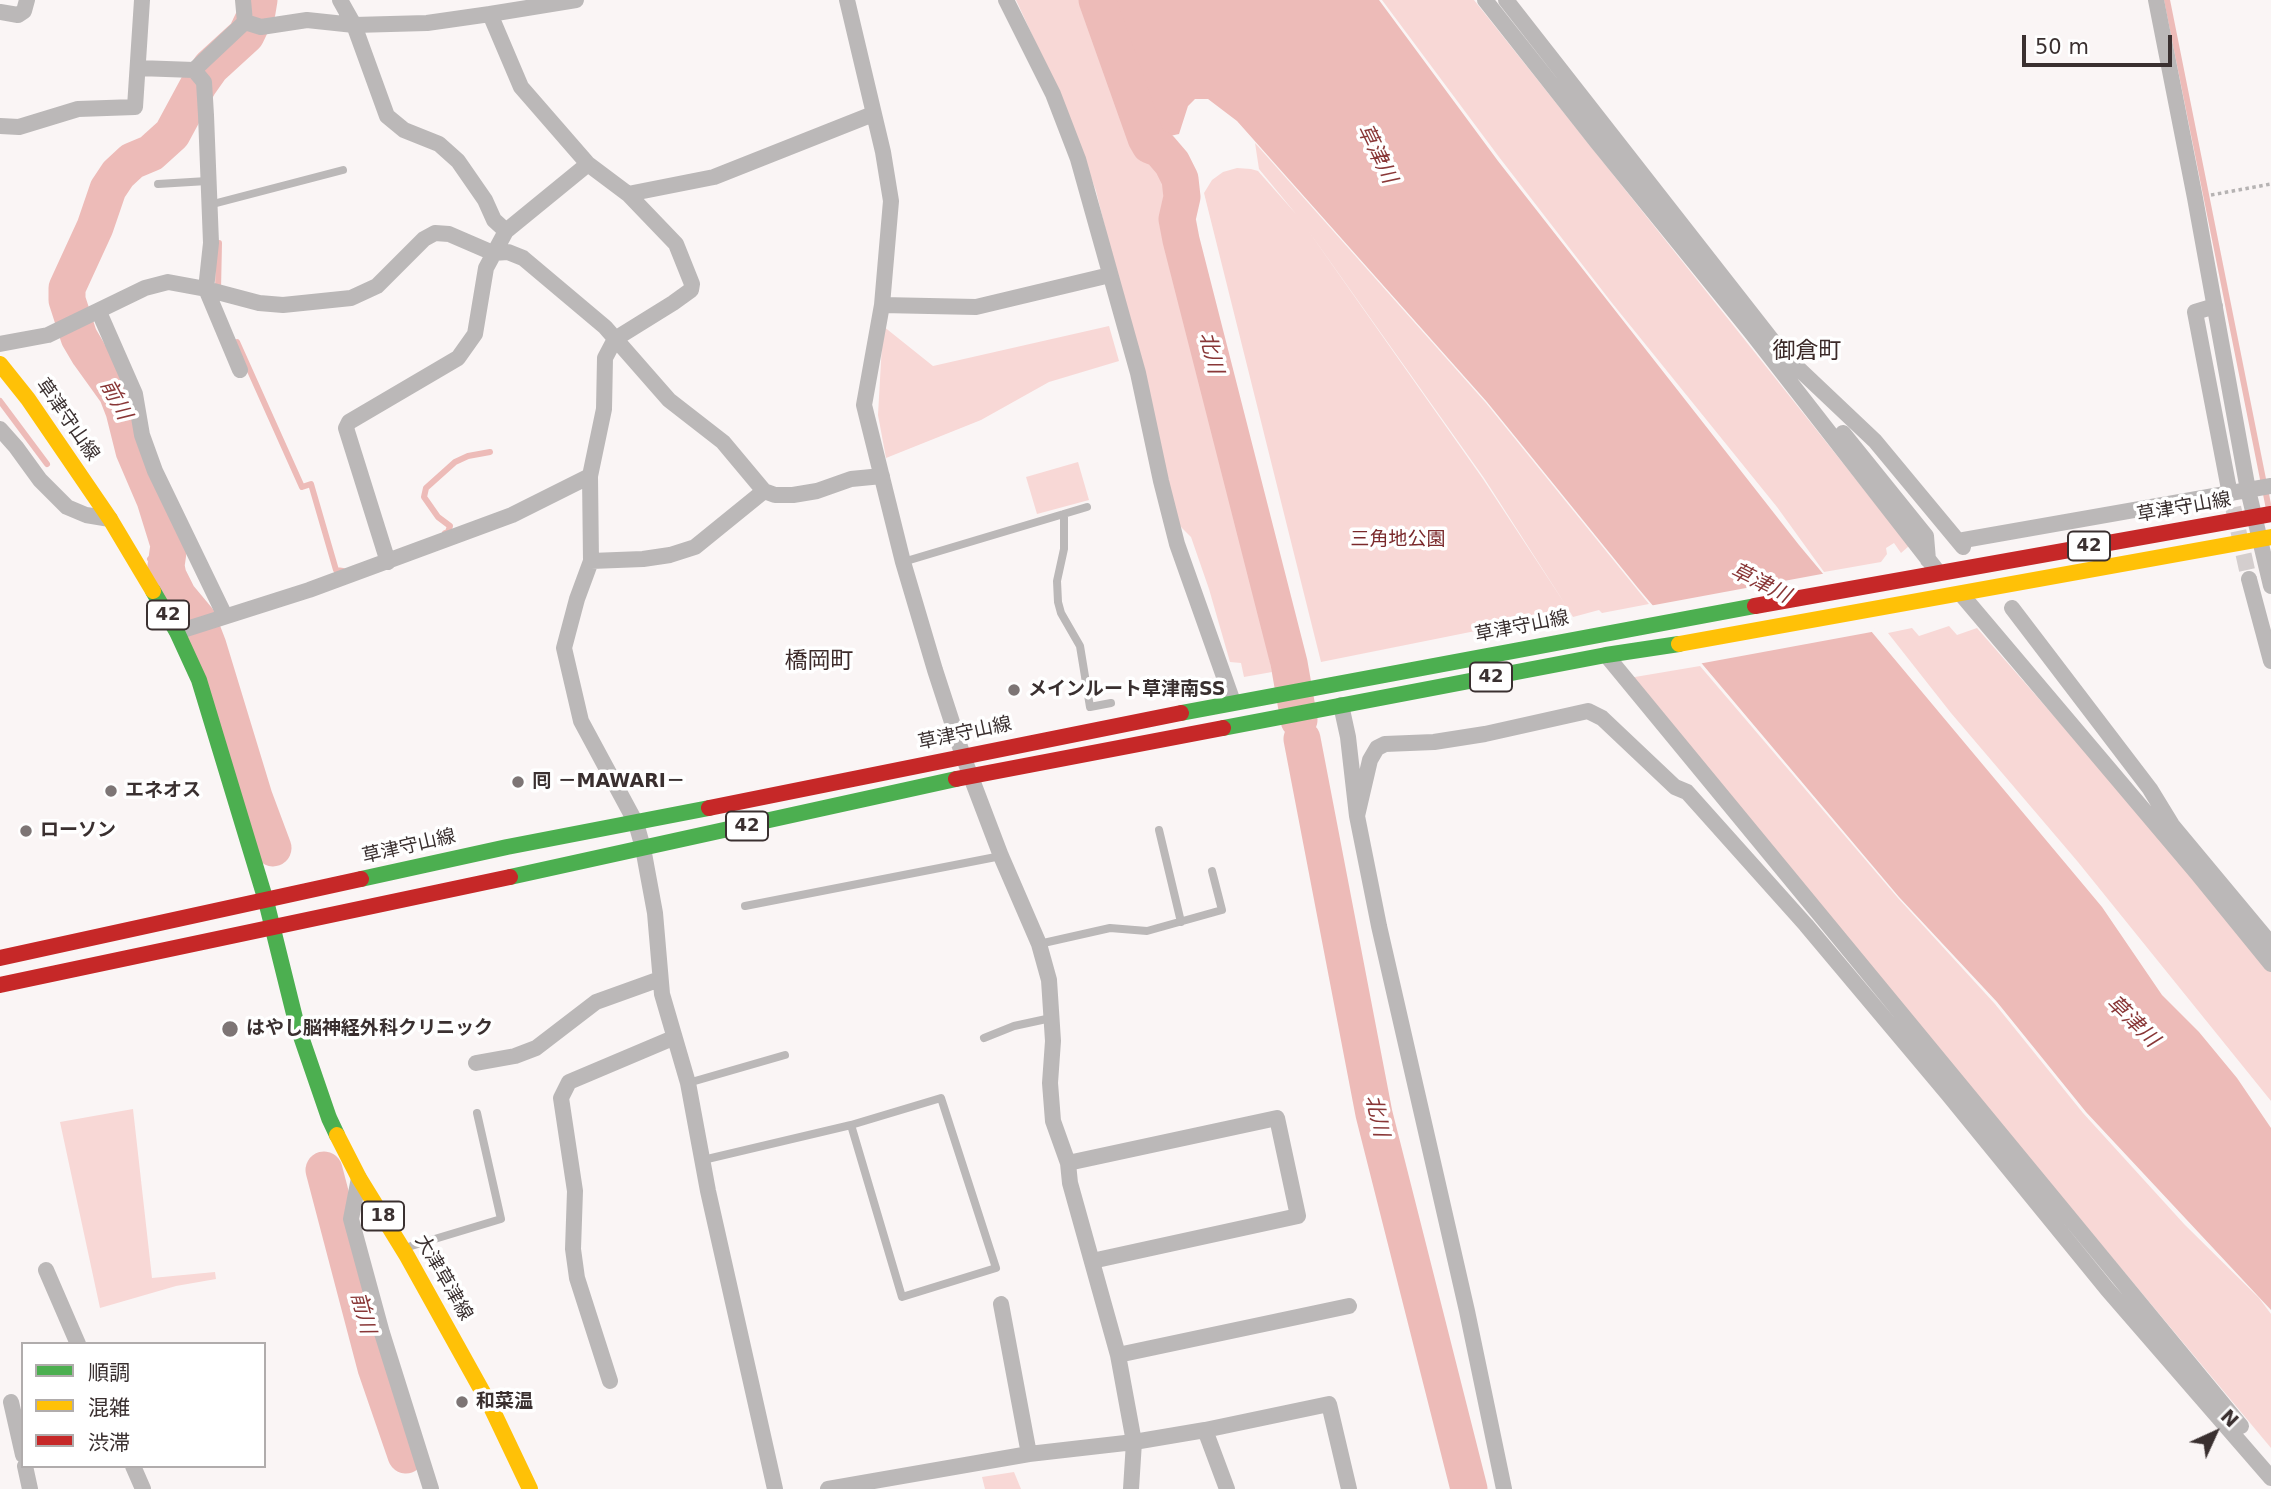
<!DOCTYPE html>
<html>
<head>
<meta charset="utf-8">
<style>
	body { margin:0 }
	#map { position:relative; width:2271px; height:1489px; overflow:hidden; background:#faf5f5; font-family:"DejaVu Sans","Noto Sans JP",sans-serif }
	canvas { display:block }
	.legend { position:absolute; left:21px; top:1342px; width:245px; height:126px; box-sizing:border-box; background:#fff; border:2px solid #b0acac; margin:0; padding:9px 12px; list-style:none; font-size:21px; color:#3a3030 }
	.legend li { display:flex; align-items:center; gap:14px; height:35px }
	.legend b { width:35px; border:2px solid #b0acac }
	.north { position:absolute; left:2180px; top:1398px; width:70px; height:70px; -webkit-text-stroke:5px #fff; paint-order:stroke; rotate:45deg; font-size:19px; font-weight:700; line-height:28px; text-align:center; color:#3a3030 }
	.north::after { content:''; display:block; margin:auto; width:24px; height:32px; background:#3a3030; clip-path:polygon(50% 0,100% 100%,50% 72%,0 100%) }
	.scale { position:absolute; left:2022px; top:35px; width:150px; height:32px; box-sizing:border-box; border:4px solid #3a3030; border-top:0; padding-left:9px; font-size:21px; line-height:24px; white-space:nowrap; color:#3a3030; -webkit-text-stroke:5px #fff; paint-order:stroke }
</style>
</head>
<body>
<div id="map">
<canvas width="2271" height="1489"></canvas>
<ul class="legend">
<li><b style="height:9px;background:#4caf50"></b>順調</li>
<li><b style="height:9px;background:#ffc107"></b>混雑</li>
<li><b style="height:9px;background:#c62828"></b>渋滞</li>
</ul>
<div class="north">N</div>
<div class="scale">50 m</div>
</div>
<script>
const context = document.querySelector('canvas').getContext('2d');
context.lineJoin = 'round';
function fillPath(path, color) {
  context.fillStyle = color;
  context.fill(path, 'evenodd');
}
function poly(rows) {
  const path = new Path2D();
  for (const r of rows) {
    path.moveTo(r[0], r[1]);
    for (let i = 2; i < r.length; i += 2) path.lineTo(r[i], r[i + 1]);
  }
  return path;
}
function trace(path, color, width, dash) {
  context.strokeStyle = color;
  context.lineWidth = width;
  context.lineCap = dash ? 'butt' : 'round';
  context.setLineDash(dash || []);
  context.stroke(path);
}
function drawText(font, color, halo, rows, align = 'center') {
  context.font = font + ' "DejaVu Sans","Noto Sans JP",sans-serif';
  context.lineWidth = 7;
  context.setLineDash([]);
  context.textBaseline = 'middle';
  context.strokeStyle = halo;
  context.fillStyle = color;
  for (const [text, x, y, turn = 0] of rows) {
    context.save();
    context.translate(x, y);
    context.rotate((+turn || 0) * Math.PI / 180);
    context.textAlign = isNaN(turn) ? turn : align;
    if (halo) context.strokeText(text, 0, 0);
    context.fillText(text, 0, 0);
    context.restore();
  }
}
fillPath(poly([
	[1016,0,1082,0,1125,102,1140,148,1168,168,1174,186,1169,224,1187,292,1189,315,1258,599,1272,672,1244,677,1241,663,1230,662,1209,589,1191,537,1179,525,1096,191,1062,100],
	[1382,0,1474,0,1909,546,1901,553,1894,543,1886,548,1887,554,1881,562,1824,572,1777,507,1612,303,1499,157],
	[1255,143,1486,403,1649,604,1602,613,1599,610,1573,617,1570,612,1321,662,1204,193,1212,180,1223,172,1237,168,1251,169,1258,171,1296,214,1259,169],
	[1307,229,1484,478,1567,607,1483,479],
	[883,326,933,366,1109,326,1119,361,1049,382,981,420,886,458,878,415],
	[1078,462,1089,500,1037,514,1026,477],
	[1949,626,1957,635,1977,628,2150,826,2271,972,2271,1101,2078,862,1951,713,1888,633,1912,628,1919,636],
	[1700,666,1898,898,1995,1004,2083,1113,2185,1225,2259,1298,2271,1314,2271,1448,1629,678],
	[133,1109,152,1278,215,1272,216,1279,176,1286,100,1308,60,1122],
	[1014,1472,1021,1489,985,1489,982,1477]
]), '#f8d8d6');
fillPath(poly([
	[1089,0,1379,0,1498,161,1799,545,2102,907,2162,995,2199,1032,2237,1078,2271,1128,2271,1310,2086,1112,1997,1002,1899,897,1638,588,1487,402,1237,121,1208,99,1195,99,1188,106,1179,134,1161,138,1142,139,1112,48]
]), '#edbbb8');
fillPath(poly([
	[1827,573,1877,631,1698,664,1649,606]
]), '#faf5f5');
trace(poly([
	[2167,0,2269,509],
	[218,290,219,243],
	[237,342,302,487,311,484,336,570,343,571],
	[0,401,47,464],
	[445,533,448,532,450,526,438,517,424,497,426,488,455,462,468,456,490,452],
	[150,559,168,576]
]), '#edbbb8', 6);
trace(poly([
	[259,0,257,12,246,35,211,67,199,84,172,134,151,153,132,161,118,174,108,189,95,227,67,288,67,300,79,337,89,354,117,393,124,411,134,451,155,500,169,545,166,566,168,576,178,596,198,620,208,646,254,797,273,848],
	[1097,0,1146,138,1150,145,1160,149,1172,163,1180,179,1182,197,1177,219,1181,240,1289,663,1299,720],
	[1302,739,1374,1114,1469,1489],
	[324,1170,376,1368,406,1455]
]), '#edbbb8', 37);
trace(poly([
	[2228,484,2249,579]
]), '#d4cece', 16, [16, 8]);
trace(poly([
	[2211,195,2271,184]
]), '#b6b3b3', 3.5, [3.5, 3.5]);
trace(poly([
	[158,184,207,181],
	[209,205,343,170],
	[1064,514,1064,549,1057,581,1058,602,1061,613,1080,646,1090,707,1111,703],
	[903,562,1087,507],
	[1159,830,1181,922],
	[745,906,1001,856],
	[1039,944,1110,928,1147,931,1222,910,1212,871],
	[984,1038,1014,1026,1051,1018],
	[688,1083,785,1055],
	[703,1160,851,1125,941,1098,996,1268,902,1297,851,1125],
	[408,1247,501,1219,477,1113]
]), '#bbb8b8', 8);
trace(poly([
	[243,0,245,22],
	[340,0,354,25,387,116,404,130,439,144,458,161,485,200,494,220,506,231],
	[847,0,883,152,891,201,882,305,864,405,903,562,935,670,963,756,1001,856,1039,944,1049,980,1053,1041,1050,1083,1053,1121,1068,1163,1070,1183,1118,1355,1134,1442,1131,1489],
	[1006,0,1053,94,1078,159,1138,373,1161,481,1177,544,1233,702],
	[1485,0,1597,142,1751,332,1938,572],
	[1506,0,1782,353,1875,441,1963,547],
	[2156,0,2195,198,2248,490,2271,586],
	[0,12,18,15,24,11,27,0],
	[490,14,576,0],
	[245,22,261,27,307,20,354,25,427,23,490,14,521,87,588,164,628,194,676,244,692,284,691,290,673,303,615,339,605,358,604,409,590,476,591,561,577,599,564,648,581,721,636,823,643,848,655,913,662,994,688,1083,708,1191,775,1489],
	[138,68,194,70],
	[0,126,19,127,78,109,135,107,142,0],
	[628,194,714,177,873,114],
	[882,305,976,307,1110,275],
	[2215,306,2195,312,2228,484],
	[99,312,135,394,142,435,155,471,225,616],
	[0,344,48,335,145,288,168,282,206,289,259,303,283,305,351,298,377,286,424,239,435,233,449,234,493,253,508,252,523,258,605,327,669,400,723,442,764,491,775,495,793,495,817,491,851,479,882,476],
	[240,370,206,289,211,243,206,115,204,82,194,70,245,22],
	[0,429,16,447,40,480,67,507,86,515,110,519],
	[1843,433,1926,536,1928,560],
	[1958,541,2271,486],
	[591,561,643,559,670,555,695,547,764,491],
	[388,562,346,428,349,422,458,358,475,334,486,268,506,231,588,164],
	[2249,579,2271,661],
	[1961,594,2197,873,2271,964],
	[2012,608,2150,789,2172,825,2271,944],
	[177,632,309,590,512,515,590,476],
	[1606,655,2241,1426],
	[1341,705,1348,737,1357,816,1379,926,1467,1311,1504,1489],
	[1357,816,1370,760,1377,748,1385,744,1434,742,1485,734,1588,711,1602,718,1675,787,1687,792,1806,925,1948,1094,2107,1289,2271,1478],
	[476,1063,515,1056,536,1048,596,1002,660,979],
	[1068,1163,1277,1118,1298,1216,1092,1261],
	[359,1178,351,1219,382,1333,431,1489],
	[46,1270,78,1344],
	[1001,1304,1029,1454],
	[1118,1355,1349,1306],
	[610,1381,577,1278,573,1249,575,1191,561,1098,569,1082,673,1038],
	[11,1402,23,1455],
	[1205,1430,1227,1489],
	[25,1466,30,1489],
	[133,1466,143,1489],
	[828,1489,1029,1454,1134,1442,1205,1430,1329,1404,1349,1489]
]), '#bbb8b8', 16);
trace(poly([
	[153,591,177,632,199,680,266,901,296,1022,329,1118,337,1135],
	[1181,713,1755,606],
	[1223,728,1606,655,1679,644],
	[510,877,956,779],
	[361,879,507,847,709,808]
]), '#4caf50', 16);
trace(poly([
	[0,364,28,399,110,519,153,591],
	[1679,644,2271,537],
	[337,1135,359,1178,407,1256,491,1407,530,1489]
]), '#ffc107', 16);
trace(poly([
	[1755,606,2271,514],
	[956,779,1223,728],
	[709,808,1181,713],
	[0,958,361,879],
	[0,985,510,877]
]), '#c62828', 16);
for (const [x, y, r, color] of [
	[1014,690,7,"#7d7575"],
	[518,782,7,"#7d7575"],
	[111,791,7,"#7d7575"],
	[26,831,7,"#7d7575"],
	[230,1029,9,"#7d7575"],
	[462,1402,7,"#7d7575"]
]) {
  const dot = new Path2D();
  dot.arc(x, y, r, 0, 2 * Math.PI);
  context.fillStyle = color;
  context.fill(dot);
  trace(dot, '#fff', 2.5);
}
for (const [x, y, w] of [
	[2089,546,42],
	[168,615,42],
	[1491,677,42],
	[747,826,42],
	[383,1216,42]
]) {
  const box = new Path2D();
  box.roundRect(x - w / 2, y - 14.5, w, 29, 5);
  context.fillStyle = '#fff';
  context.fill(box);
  trace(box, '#3a3030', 2);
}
drawText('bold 18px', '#3a3030', null, [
	["42",2089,546],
	["42",168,615],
	["42",1491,677],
	["42",747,826],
	["18",383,1216]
]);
drawText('19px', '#3a3030', '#fff', [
	["草津守山線",67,420,55],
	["草津守山線",2184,508,-10],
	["草津守山線",1522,627,-11],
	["草津守山線",965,734,-12],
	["草津守山線",409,847,-13],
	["大津草津線",443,1278,60]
]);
drawText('19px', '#7a292b', '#fff', [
	["三角地公園",1398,540]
]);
drawText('bold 19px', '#3a3030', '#fff', [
	["メインルート草津南SS",1028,690],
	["囘 －MAWARI－",532,782],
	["エネオス",125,791],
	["ローソン",40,831],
	["はやし脳神経外科クリニック",246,1029],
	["和菜温",476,1402]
], 'left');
drawText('italic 21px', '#893737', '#fff', [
	["草津川",1376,154,64],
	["北川",1210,353,76],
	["前川",115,400,62],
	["草津川",1760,584,26],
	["草津川",2132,1022,44],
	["北川",1376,1116,77],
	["前川",362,1313,75]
]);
drawText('23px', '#3c2a29', '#fff', [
	["御倉町",1807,352],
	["橋岡町",819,662]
]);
</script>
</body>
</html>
